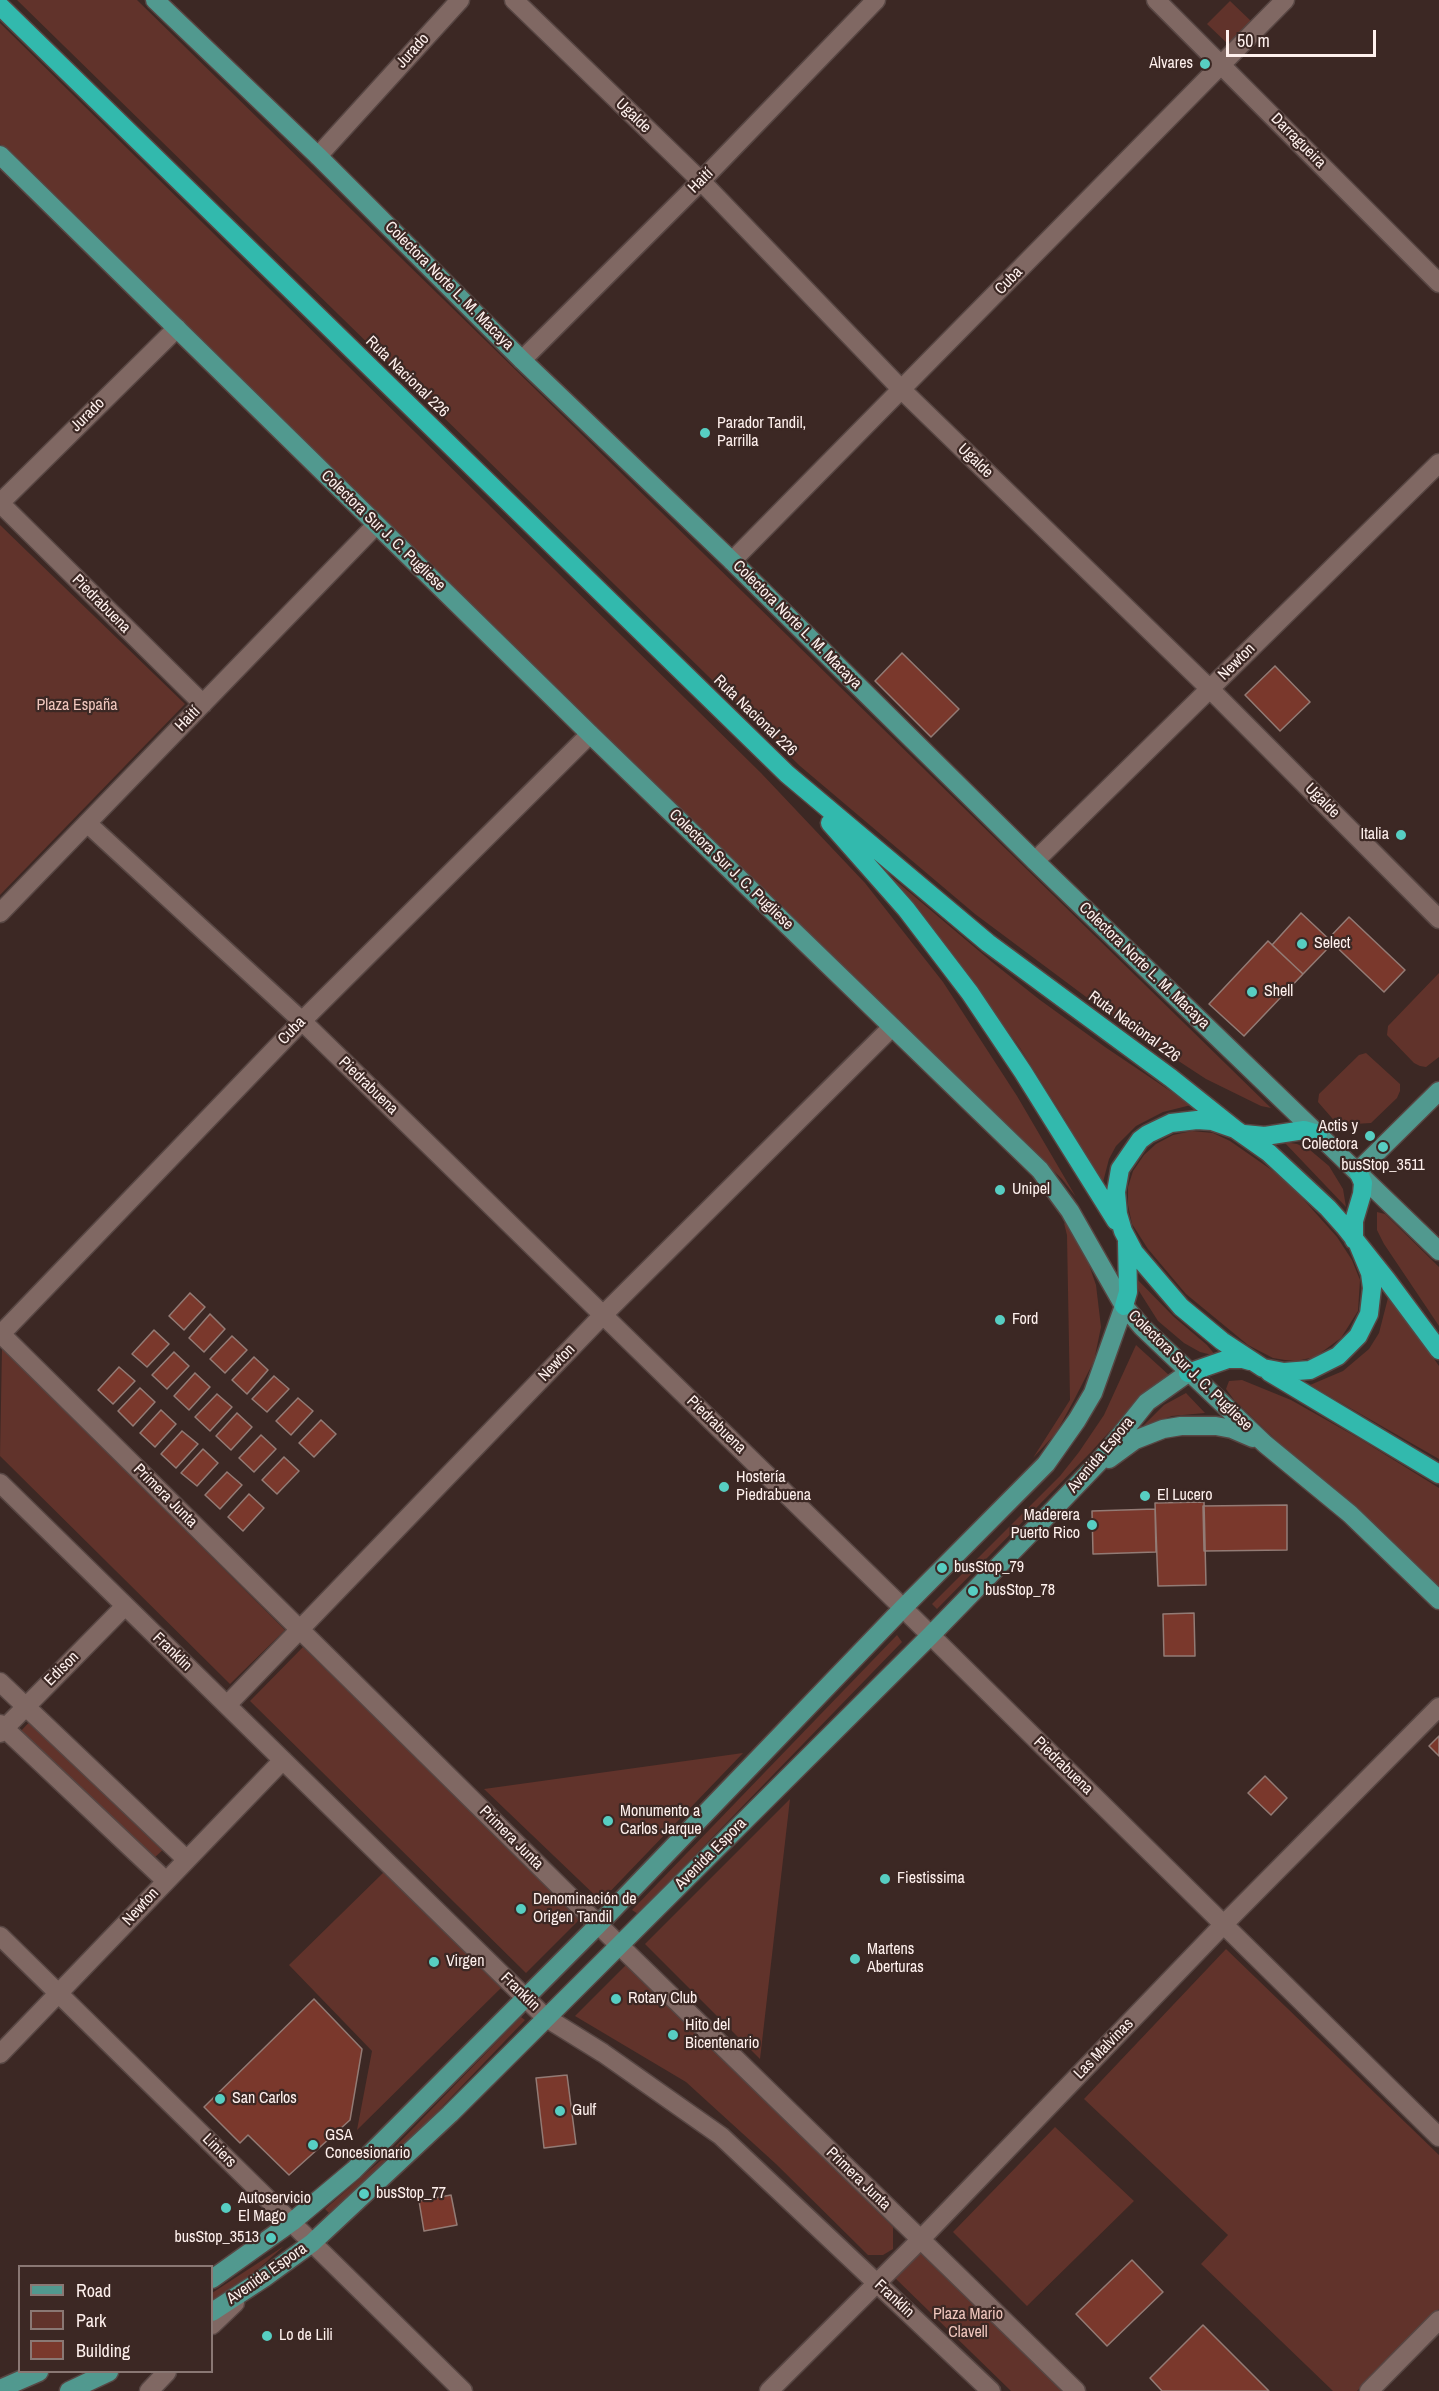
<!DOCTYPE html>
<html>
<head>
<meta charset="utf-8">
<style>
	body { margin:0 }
	#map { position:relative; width:1439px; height:2391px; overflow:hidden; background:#3c2824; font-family:"Archivo Narrow",sans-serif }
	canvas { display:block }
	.legend { position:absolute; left:18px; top:2265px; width:195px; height:108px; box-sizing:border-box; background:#3c2824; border:2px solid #8a7874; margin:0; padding:8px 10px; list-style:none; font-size:18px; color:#fef0ed }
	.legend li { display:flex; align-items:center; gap:12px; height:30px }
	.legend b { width:30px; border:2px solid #8a7874 }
	.scale { position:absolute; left:1226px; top:30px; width:150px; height:27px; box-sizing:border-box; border:3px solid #fef0ed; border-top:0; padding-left:8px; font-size:18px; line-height:21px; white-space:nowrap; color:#fef0ed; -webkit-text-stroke:4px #3c2824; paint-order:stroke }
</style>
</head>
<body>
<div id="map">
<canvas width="1439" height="2391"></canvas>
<ul class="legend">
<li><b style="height:8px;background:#51998f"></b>Road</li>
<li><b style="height:16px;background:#61332b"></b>Park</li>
<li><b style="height:16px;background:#7a382c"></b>Building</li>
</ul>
<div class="scale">50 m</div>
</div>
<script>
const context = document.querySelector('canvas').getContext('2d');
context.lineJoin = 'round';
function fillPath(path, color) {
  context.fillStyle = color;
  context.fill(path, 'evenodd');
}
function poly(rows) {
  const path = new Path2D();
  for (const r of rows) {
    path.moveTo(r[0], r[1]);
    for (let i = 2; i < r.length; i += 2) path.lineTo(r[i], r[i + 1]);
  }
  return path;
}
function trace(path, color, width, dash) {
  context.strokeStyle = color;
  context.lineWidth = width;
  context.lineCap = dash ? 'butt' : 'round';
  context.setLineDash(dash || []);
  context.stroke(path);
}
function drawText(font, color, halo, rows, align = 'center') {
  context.font = font + ' "Archivo Narrow",sans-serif';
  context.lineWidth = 4.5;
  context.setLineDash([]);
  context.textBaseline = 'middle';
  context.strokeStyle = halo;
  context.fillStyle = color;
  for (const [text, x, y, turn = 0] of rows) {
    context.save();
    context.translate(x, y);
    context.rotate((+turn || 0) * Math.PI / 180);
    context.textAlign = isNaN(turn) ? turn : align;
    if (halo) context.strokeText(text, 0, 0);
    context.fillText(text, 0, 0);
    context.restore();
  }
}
fillPath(poly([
	[17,0,137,0,1271,1108,1261,1106,1206,1079,1125,1026,975,914,800,766],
	[1230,1,1252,22,1229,45,1207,24],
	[0,23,761,773,865,883,943,982,1017,1096,1076,1197,1062,1179,887,1012,0,144],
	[0,525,185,704,0,895],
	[876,864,992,962,1040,1000,1105,1047,1191,1105,1163,1112,1136,1126,1116,1146,1109,1159,1102,1186,1066,1121,1020,1048,978,991],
	[1439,973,1439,1057,1426,1067,1420,1066,1414,1063,1387,1035,1388,1026],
	[1366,1053,1400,1084,1400,1091,1397,1098,1371,1123,1338,1125,1318,1102,1319,1094,1359,1055],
	[1192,1131,1213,1133,1230,1141,1286,1180,1337,1237,1352,1260,1360,1280,1358,1311,1341,1338,1315,1357,1296,1361,1285,1360,1273,1358,1248,1345,1186,1294,1148,1249,1132,1224,1128,1205,1128,1187,1133,1171,1144,1155,1156,1144,1173,1135],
	[1284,1142,1297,1144,1310,1150,1329,1166,1343,1189,1346,1207],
	[1377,1212,1385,1214,1439,1267,1439,1326,1384,1244,1377,1230],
	[1064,1223,1071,1227,1087,1259,1096,1285,1101,1327,1094,1361,1074,1400,1056,1433,1033,1458,1070,1400,1067,1235],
	[1134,1276,1174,1317,1207,1345,1216,1356,1200,1352,1184,1343,1158,1321,1139,1291],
	[1389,1294,1439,1366,1439,1459,1310,1385,1343,1371,1369,1349,1379,1333],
	[1136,1345,1170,1376,1139,1399,1091,1452,937,1609,932,1604,1060,1476,1079,1452,1104,1415],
	[2,1348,285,1630,230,1684,0,1456],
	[1242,1380,1291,1400,1360,1439,1439,1488,1439,1595,1234,1400,1226,1389,1229,1381],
	[1186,1393,1205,1413,1172,1416,1143,1426,1164,1405],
	[897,1635,902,1642,638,1914,632,1910],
	[303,1647,580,1919,526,1973,250,1701],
	[32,1719,166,1847,154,1858,21,1731],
	[743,1753,601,1901,484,1789],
	[790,1799,760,2059,645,1944],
	[384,1872,501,1988,357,2130,372,2051,289,1965],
	[1226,1949,1439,2155,1439,2309,1357,2391,1333,2391,1201,2264,1228,2235,1084,2099],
	[627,1964,893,2227,893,2249,883,2255,868,2255,776,2164,686,2082,575,2016],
	[521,2017,525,2020,393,2158,329,2213,325,2209,387,2155],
	[1055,2127,1134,2201,1027,2306,953,2232],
	[284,2246,256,2271,212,2300,212,2293],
	[919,2252,1063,2391,1011,2391,894,2277]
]), '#61332b');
const building = poly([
	[902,653,959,709,931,737,875,681,902,653],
	[1275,666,1310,702,1280,731,1245,695,1275,666],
	[1301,913,1333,943,1303,974,1272,945,1301,913],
	[1349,917,1405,970,1384,992,1328,939,1349,917],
	[1268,941,1303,974,1244,1036,1209,1004,1268,941],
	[190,1293,205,1307,184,1330,169,1316,190,1293],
	[210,1314,225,1329,204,1352,189,1338,210,1314],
	[154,1330,169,1344,147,1367,132,1354,154,1330],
	[232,1336,247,1350,225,1373,210,1359,232,1336],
	[174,1352,189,1366,167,1389,152,1375,174,1352],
	[254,1357,268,1370,247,1394,232,1380,254,1357],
	[119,1367,135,1381,113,1404,98,1390,119,1367],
	[195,1373,210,1387,189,1410,174,1396,195,1373],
	[274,1376,289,1389,267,1412,252,1399,274,1376],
	[140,1388,155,1402,133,1426,118,1411,140,1388],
	[217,1394,232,1407,210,1431,195,1417,217,1394],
	[298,1398,313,1411,291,1435,276,1421,298,1398],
	[161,1410,176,1424,155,1447,140,1433,161,1410],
	[237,1413,252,1427,231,1450,216,1436,237,1413],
	[321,1420,336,1434,314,1457,299,1443,321,1420],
	[182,1431,198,1444,176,1468,161,1454,182,1431],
	[261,1435,276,1449,254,1472,239,1458,261,1435],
	[203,1449,218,1463,197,1486,181,1473,203,1449],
	[284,1457,299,1471,277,1494,262,1480,284,1457],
	[227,1472,242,1485,220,1509,205,1495,227,1472],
	[249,1494,264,1508,243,1531,228,1517,249,1494],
	[1204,1502,1206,1585,1158,1586,1155,1503,1204,1502],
	[1287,1505,1287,1550,1204,1551,1203,1506,1287,1505],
	[1155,1509,1156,1552,1093,1554,1092,1511,1155,1509],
	[1194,1613,1195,1656,1164,1656,1163,1614,1194,1613],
	[1439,1736,1439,1756,1429,1746,1439,1736],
	[1265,1776,1287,1798,1271,1815,1248,1793,1265,1776],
	[314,1999,362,2049,350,2120,289,2175,248,2135,240,2143,204,2107,314,1999],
	[567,2075,576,2144,544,2148,536,2078,567,2075],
	[451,2195,457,2225,424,2231,419,2201,451,2195],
	[1132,2260,1163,2292,1107,2346,1076,2314,1132,2260],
	[1203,2325,1269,2391,1162,2391,1150,2378,1203,2325]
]);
fillPath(building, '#7a382c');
trace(building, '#937b75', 1.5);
const minor = poly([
	[514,0,701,181,902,390,1210,689,1439,919],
	[1156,0,1439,283],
	[318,156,460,0],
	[522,360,701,181,876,0],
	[0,503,203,704],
	[0,503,177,328],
	[732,561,1285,0],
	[87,823,302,1021,903,1608,1439,2137],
	[1035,861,1439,463],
	[0,913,376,525],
	[0,1333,619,1945,1076,2391],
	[0,1335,302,1021,590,734],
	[0,1483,545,2017,603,2053,721,2136,991,2391],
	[0,1682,186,1859],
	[227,1705,603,1315,892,1027],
	[0,1724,166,1881],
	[0,1733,125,1606],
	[0,1936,463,2391],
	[0,2054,283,1760],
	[212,2325,235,2303],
	[149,2391,167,2372],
	[769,2391,920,2240,1224,1924,1439,1707],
	[1369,2391,1439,2320]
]);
const major = poly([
	[155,0,318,156,522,360,732,561,1035,861,1439,1251],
	[0,155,590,734,1040,1170,1070,1211,1124,1306,1142,1327,1265,1444,1350,1514,1439,1600],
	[1358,1171,1439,1091],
	[1109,1459,1135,1440,1163,1429,1181,1426,1216,1426,1232,1429,1253,1438],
	[212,2279,292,2222,354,2170,598,1925,903,1608,1046,1464,1077,1420,1093,1393,1124,1306],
	[212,2312,264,2278,312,2243,450,2114,930,1636,1052,1511,1098,1463,1147,1402,1188,1373],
	[0,2389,39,2372],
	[69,2391,109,2372]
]);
const highway = poly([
	[0,6,787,774,988,943,1171,1078,1235,1129],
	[830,823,906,909,970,993,1023,1072,1116,1221],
	[1244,1134,1265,1136,1304,1130,1318,1134],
	[1354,1240,1354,1221,1362,1194,1363,1183,1358,1171],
	[1358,1244,1370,1273,1372,1288,1369,1314,1358,1336,1338,1356,1310,1370,1284,1372,1263,1368,1222,1341,1181,1307,1134,1252,1123,1231,1118,1214,1116,1192,1120,1169,1140,1140,1148,1134,1171,1123,1197,1120,1212,1121,1235,1129,1269,1153,1328,1208,1344,1226,1387,1280,1439,1350],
	[1124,1306,1128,1292,1127,1242],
	[1269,1372,1439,1474],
	[1188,1373,1228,1359,1243,1359,1250,1361]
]);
trace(minor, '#574643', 21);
trace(major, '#574643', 21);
trace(highway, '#574643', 21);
trace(minor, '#806863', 18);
trace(major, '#51998f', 18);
trace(highway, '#32b9ad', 18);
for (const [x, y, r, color] of [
	[1205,64,6,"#57cec2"],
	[705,433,6,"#57cec2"],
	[1401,835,6,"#57cec2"],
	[1302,944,6,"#57cec2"],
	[1252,992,6,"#57cec2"],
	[1370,1136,6,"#57cec2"],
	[1383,1147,6,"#57cec2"],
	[1000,1190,6,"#57cec2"],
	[1000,1320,6,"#57cec2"],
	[724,1487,6,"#57cec2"],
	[1145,1496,6,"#57cec2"],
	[1092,1525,6,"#57cec2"],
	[942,1568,6,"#57cec2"],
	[973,1591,6,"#57cec2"],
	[608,1821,6,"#57cec2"],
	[885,1879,6,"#57cec2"],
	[521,1909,6,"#57cec2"],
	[855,1959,6,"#57cec2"],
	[434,1962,6,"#57cec2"],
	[616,1999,6,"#57cec2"],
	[673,2035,6,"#57cec2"],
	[220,2099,6,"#57cec2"],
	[560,2111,6,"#57cec2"],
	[313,2145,6,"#57cec2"],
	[364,2194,6,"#57cec2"],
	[226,2208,6,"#57cec2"],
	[271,2238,6,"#57cec2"],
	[267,2336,6,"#57cec2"]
]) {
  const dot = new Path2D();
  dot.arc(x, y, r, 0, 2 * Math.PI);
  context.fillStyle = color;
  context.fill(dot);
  trace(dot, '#3c2824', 2);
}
drawText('16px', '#fef0ed', '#3c2824', [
	["Jurado",413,51,-48],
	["Ugalde",633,116,44],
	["Darragueira",1298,141,45],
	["Haití",701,181,-45],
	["Cuba",1009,281,-46],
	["Colectora Norte L. M. Macaya",449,286,45],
	["Ruta Nacional 226",407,377,44],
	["Jurado",88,415,-45],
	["Ugalde",975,461,44],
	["Colectora Sur J. C. Pugliese",383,531,44],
	["Piedrabuena",101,604,45],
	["Colectora Norte L. M. Macaya",797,625,45],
	["Newton",1237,662,-45],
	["Ruta Nacional 226",755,716,44],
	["Haití",188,719,-46],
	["Ugalde",1322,801,45],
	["Colectora Sur J. C. Pugliese",731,870,44],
	["Colectora Norte L. M. Macaya",1144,966,44],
	["Ruta Nacional 226",1134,1027,36],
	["Cuba",292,1031,-46],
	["Piedrabuena",368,1086,44],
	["Newton",557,1363,-46],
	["Colectora Sur J. C. Pugliese",1190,1371,44],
	["Piedrabuena",716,1425,44],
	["Avenida Espora",1101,1455,-50],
	["Primera Junta",165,1496,45],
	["Franklin",172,1652,44],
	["Edison",62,1669,-45],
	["Piedrabuena",1063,1766,44],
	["Primera Junta",511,1838,45],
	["Avenida Espora",711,1854,-45],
	["Newton",141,1907,-47],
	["Franklin",520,1992,44],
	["Las Malvinas",1104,2049,-46],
	["Liniers",219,2151,45],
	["Primera Junta",858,2179,44],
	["Avenida Espora",267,2274,-35],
	["Franklin",894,2299,43]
]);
drawText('16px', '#fef0ed', '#3c2824', [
	["Alvares",1193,64,"right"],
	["Parador Tandil,",717,424],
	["Parrilla",717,442],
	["Italia",1389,835,"right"],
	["Select",1314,944],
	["Shell",1264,992],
	["Actis y",1358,1127,"right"],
	["Colectora",1358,1145,"right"],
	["busStop_3511",1383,1166,"center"],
	["Unipel",1012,1190],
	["Ford",1012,1320],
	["Hostería",736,1478],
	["Piedrabuena",736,1496],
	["El Lucero",1157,1496],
	["Maderera",1080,1516,"right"],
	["Puerto Rico",1080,1534,"right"],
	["busStop_79",954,1568],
	["busStop_78",985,1591],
	["Monumento a",620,1812],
	["Carlos Jarque",620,1830],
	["Fiestissima",897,1879],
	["Denominación de",533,1900],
	["Origen Tandil",533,1918],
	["Martens",867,1950],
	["Aberturas",867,1968],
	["Virgen",446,1962],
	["Rotary Club",628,1999],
	["Hito del",685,2026],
	["Bicentenario",685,2044],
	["San Carlos",232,2099],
	["Gulf",572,2111],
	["GSA",325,2136],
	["Concesionario",325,2154],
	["busStop_77",376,2194],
	["Autoservicio",238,2199],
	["El Mago",238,2217],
	["busStop_3513",259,2238,"right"],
	["Lo de Lili",279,2336]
], 'left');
drawText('16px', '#f1c7be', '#3c2824', [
	["Plaza España",77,706],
	["Plaza Mario",968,2315],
	["Clavell",968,2333]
]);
</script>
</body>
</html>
